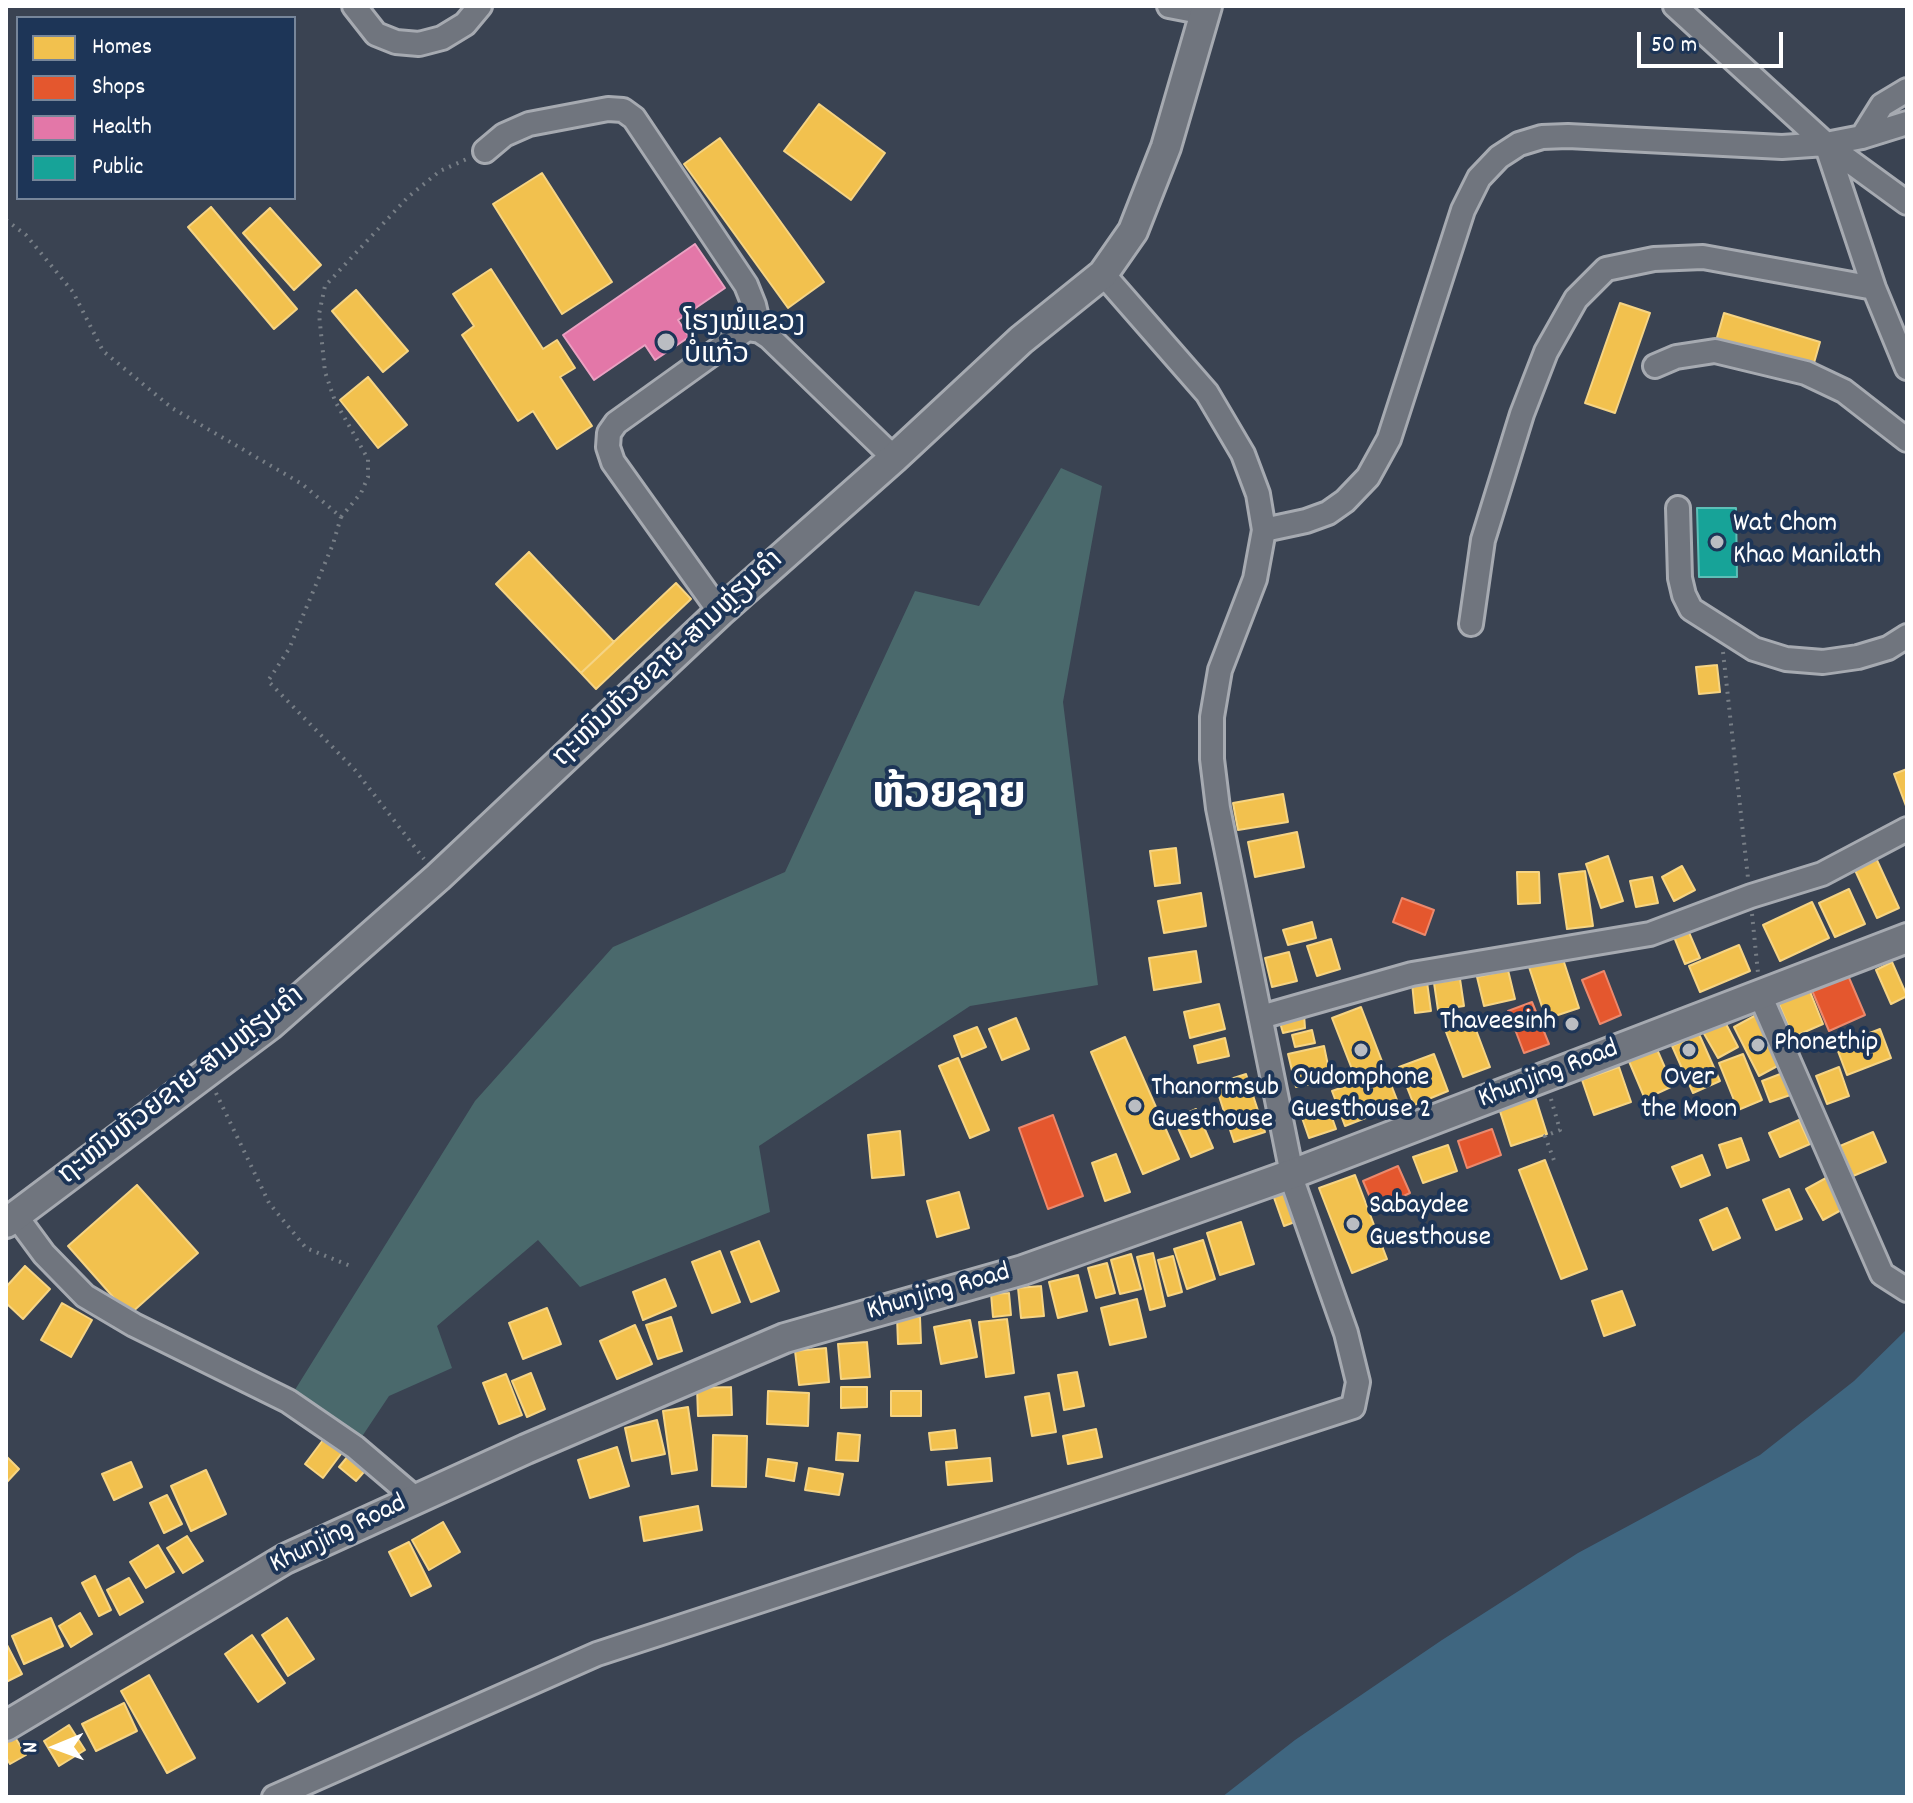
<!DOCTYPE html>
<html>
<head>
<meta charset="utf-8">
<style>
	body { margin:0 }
	#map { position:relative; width:1913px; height:1803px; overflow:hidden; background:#3a4352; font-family:Dekko,sans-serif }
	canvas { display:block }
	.frame { position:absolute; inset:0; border:8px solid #fff; pointer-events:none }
	.legend { position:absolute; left:16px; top:16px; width:280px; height:184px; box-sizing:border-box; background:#1d3557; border:2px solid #77869a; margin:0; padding:10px 14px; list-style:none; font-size:24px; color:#fff }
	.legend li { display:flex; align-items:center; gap:16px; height:40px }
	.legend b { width:40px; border:2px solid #77869a }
	.north { position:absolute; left:16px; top:1707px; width:80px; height:80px; -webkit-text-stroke:6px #1d3557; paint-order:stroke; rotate:269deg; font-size:22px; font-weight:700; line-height:32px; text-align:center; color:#fff }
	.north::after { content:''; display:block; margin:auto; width:28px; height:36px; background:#fff; clip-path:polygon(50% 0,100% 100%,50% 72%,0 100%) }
	.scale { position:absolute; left:1637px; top:32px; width:146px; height:36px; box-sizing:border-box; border:4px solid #fff; border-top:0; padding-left:10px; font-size:24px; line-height:28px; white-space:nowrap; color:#fff; -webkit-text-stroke:6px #1d3557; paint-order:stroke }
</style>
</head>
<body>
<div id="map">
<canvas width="1913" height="1803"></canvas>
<div class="frame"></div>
<ul class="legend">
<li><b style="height:22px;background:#f2c14e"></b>Homes</li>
<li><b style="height:22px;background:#e4572e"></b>Shops</li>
<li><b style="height:22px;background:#e377a8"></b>Health</li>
<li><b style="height:22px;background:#17a398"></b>Public</li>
</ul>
<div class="north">N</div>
<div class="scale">50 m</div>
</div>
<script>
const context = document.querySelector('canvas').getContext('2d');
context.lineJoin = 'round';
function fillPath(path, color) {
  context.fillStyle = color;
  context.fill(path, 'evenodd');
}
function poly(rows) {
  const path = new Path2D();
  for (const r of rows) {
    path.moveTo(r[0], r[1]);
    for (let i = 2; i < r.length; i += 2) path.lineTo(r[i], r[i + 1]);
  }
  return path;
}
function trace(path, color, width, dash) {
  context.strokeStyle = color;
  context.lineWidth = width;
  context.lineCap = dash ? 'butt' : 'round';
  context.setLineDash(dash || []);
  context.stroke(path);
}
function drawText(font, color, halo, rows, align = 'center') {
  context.font = font + ' Dekko,"Noto Sans Lao",sans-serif';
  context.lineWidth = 8;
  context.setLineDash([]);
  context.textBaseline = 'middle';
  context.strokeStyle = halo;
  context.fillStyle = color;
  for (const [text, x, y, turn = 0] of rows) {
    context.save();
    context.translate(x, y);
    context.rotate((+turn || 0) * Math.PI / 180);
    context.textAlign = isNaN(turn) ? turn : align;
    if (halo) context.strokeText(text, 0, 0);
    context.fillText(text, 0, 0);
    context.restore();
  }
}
fillPath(poly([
	[1061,468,1102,486,1063,702,1098,985,970,1006,759,1146,770,1212,580,1287,538,1240,437,1326,452,1368,389,1396,355,1447,288,1401,475,1101,613,947,785,872,915,591,979,606]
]), '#4a696c');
fillPath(poly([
	[1907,1329,1907,1797,1222,1797,1295,1740,1442,1640,1578,1553,1760,1455,1854,1381]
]), '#3f6680');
const homes = poly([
	[819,104,885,153,851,200,784,151,819,104],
	[720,138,824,282,788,308,684,164,720,138],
	[542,173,612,282,562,314,493,204,542,173],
	[211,207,297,309,274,329,188,227,211,207],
	[270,208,321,265,294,290,243,233,270,208],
	[491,269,543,349,557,340,575,368,560,377,592,426,557,449,533,411,518,421,462,335,474,326,453,294,491,269],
	[356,290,408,351,383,372,332,311,356,290],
	[1620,303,1650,313,1615,413,1585,403,1620,303],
	[1724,313,1820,342,1812,370,1716,341,1724,313],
	[368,377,407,425,378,448,340,400,368,377],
	[529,552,614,642,581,673,496,584,529,552],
	[676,583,691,599,596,689,581,673,676,583],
	[1717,665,1720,692,1699,694,1696,667,1717,665],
	[1907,769,1907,806,1906,806,1894,774,1907,769],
	[1283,794,1288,822,1238,830,1233,803,1283,794],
	[1297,832,1304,867,1255,877,1248,842,1297,832],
	[1176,848,1180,883,1155,886,1150,851,1176,848],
	[1608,856,1623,901,1601,908,1586,864,1608,856],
	[1876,858,1899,908,1877,918,1854,868,1876,858],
	[1682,866,1695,890,1674,901,1662,877,1682,866],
	[1585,871,1593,926,1567,929,1559,874,1585,871],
	[1517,872,1539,872,1540,903,1518,904,1517,872],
	[1652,877,1658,903,1636,907,1630,881,1652,877],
	[1849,889,1865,924,1835,937,1819,903,1849,889],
	[1201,893,1206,926,1164,933,1158,901,1201,893],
	[1812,902,1829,938,1780,961,1763,925,1812,902],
	[1684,921,1700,958,1685,964,1670,927,1684,921],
	[1312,922,1316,938,1288,945,1283,930,1312,922],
	[1331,939,1340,969,1317,976,1307,946,1331,939],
	[1739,945,1750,971,1700,992,1689,966,1739,945],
	[1196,951,1201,982,1154,990,1149,958,1196,951],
	[1289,952,1297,981,1272,987,1265,958,1289,952],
	[1561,953,1579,1008,1546,1019,1528,964,1561,953],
	[1892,962,1907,996,1891,1004,1876,970,1892,962],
	[1508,970,1515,999,1484,1006,1477,977,1508,970],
	[1460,979,1464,1006,1438,1010,1434,983,1460,979],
	[1427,982,1431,1011,1415,1013,1412,983,1427,982],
	[1809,989,1823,1024,1793,1037,1778,1002,1809,989],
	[1219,1004,1225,1029,1190,1038,1184,1012,1219,1004],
	[1361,1007,1399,1105,1345,1126,1332,1091,1357,1082,1332,1018,1361,1007],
	[1304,1014,1305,1028,1283,1033,1279,1019,1304,1014],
	[1470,1014,1490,1067,1463,1077,1443,1024,1470,1014],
	[1758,1014,1783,1063,1759,1076,1734,1027,1758,1014],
	[1016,1018,1029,1049,1002,1060,989,1029,1016,1018],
	[1724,1020,1738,1047,1718,1058,1703,1032,1724,1020],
	[977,1027,986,1047,962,1057,954,1036,977,1027],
	[1880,1029,1891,1058,1847,1075,1836,1046,1880,1029],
	[1312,1030,1315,1043,1295,1047,1292,1035,1312,1030],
	[1699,1034,1720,1081,1693,1093,1672,1046,1699,1034],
	[1125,1037,1179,1159,1143,1174,1091,1052,1125,1037],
	[1225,1038,1229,1056,1198,1063,1194,1046,1225,1038],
	[1324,1046,1331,1080,1296,1087,1288,1054,1324,1046],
	[1656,1047,1673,1086,1645,1099,1628,1059,1656,1047],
	[1434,1054,1448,1091,1414,1105,1399,1067,1434,1054],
	[1743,1054,1762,1100,1738,1110,1719,1063,1743,1054],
	[958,1058,989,1130,970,1138,939,1066,958,1058],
	[1619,1067,1631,1102,1594,1115,1582,1080,1619,1067],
	[1839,1067,1849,1096,1827,1104,1816,1076,1839,1067],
	[1788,1071,1796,1093,1770,1102,1762,1081,1788,1071],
	[1246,1074,1265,1132,1234,1142,1215,1084,1246,1074],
	[1534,1093,1547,1134,1511,1146,1498,1105,1534,1093],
	[1328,1106,1336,1129,1309,1138,1301,1115,1328,1106],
	[1196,1109,1213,1148,1191,1157,1174,1119,1196,1109],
	[1799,1120,1810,1144,1780,1157,1769,1133,1799,1120],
	[900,1131,904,1175,872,1178,868,1135,900,1131],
	[1873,1132,1886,1162,1853,1176,1840,1146,1873,1132],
	[1741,1138,1749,1160,1727,1168,1719,1145,1741,1138],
	[1448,1145,1457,1171,1423,1183,1413,1157,1448,1145],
	[1116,1154,1130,1192,1105,1201,1092,1163,1116,1154],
	[1702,1155,1710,1175,1681,1187,1672,1167,1702,1155],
	[1545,1160,1587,1269,1561,1279,1519,1170,1545,1160],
	[1355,1175,1387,1259,1352,1273,1319,1188,1355,1175],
	[1826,1178,1843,1209,1823,1220,1806,1189,1826,1178],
	[137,1185,198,1253,129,1315,68,1246,137,1185],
	[1291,1185,1303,1219,1284,1226,1272,1192,1291,1185],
	[1789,1189,1802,1219,1776,1230,1763,1200,1789,1189],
	[959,1192,969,1228,937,1237,927,1201,959,1192],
	[1727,1208,1740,1238,1713,1250,1700,1220,1727,1208],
	[1241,1222,1254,1264,1220,1275,1207,1233,1241,1222],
	[1203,1240,1215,1279,1187,1289,1174,1249,1203,1240],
	[759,1241,779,1291,751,1302,731,1252,759,1241],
	[720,1251,740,1302,712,1313,692,1262,720,1251],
	[1153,1253,1165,1306,1150,1310,1137,1257,1153,1253],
	[1131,1254,1141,1289,1120,1294,1111,1260,1131,1254],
	[1173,1256,1182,1292,1168,1296,1158,1260,1173,1256],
	[1107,1263,1115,1293,1096,1298,1088,1268,1107,1263],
	[25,1266,50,1289,23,1319,6,1303,6,1287,25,1266],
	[1078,1275,1087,1311,1058,1318,1049,1282,1078,1275],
	[665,1279,676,1306,643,1320,633,1292,665,1279],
	[1041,1286,1044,1316,1021,1318,1018,1288,1041,1286],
	[1622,1291,1635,1325,1604,1336,1592,1301,1622,1291],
	[1009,1293,1011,1315,993,1317,991,1294,1009,1293],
	[1137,1299,1146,1337,1110,1345,1101,1308,1137,1299],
	[62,1303,92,1320,71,1357,41,1340,62,1303],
	[547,1308,561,1344,523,1359,509,1323,547,1308],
	[671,1317,682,1351,658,1359,646,1325,671,1317],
	[897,1317,920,1317,921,1343,898,1344,897,1317],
	[1007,1319,1014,1373,986,1377,979,1322,1007,1319],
	[970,1320,977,1357,941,1364,934,1327,970,1320],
	[635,1325,652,1364,617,1379,600,1341,635,1325],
	[867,1342,870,1377,841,1379,838,1344,867,1342],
	[826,1348,829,1382,799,1385,795,1351,826,1348],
	[1077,1372,1084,1406,1064,1410,1058,1375,1077,1372],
	[531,1373,545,1409,527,1417,512,1381,531,1373],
	[506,1374,522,1415,499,1424,483,1383,506,1374],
	[731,1387,732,1415,698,1416,697,1388,731,1387],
	[841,1387,867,1387,867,1407,841,1408,841,1387],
	[768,1391,809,1393,808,1426,767,1424,768,1391],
	[891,1391,921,1391,921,1416,891,1416,891,1391],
	[1049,1393,1056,1432,1032,1436,1025,1397,1049,1393],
	[688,1407,697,1470,672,1474,663,1411,688,1407],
	[657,1420,665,1454,632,1461,625,1428,657,1420],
	[1096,1429,1102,1457,1068,1464,1063,1436,1096,1429],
	[955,1430,957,1448,931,1450,929,1433,955,1430],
	[329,1432,347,1446,323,1478,305,1464,329,1432],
	[838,1433,860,1435,858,1461,836,1460,838,1433],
	[713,1435,747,1436,746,1487,712,1486,713,1435],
	[617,1447,629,1486,590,1498,578,1460,617,1447],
	[353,1450,370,1465,356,1481,339,1467,353,1450],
	[6,1456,19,1469,6,1483,6,1456],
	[990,1458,992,1481,948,1485,946,1462,990,1458],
	[768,1459,797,1463,794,1481,766,1476,768,1459],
	[131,1462,142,1487,114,1500,102,1474,131,1462],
	[809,1468,843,1474,839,1495,805,1490,809,1468],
	[206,1470,226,1514,191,1531,171,1486,206,1470],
	[167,1495,182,1524,164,1533,150,1503,167,1495],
	[698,1506,702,1530,644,1541,640,1517,698,1506],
	[443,1522,460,1552,429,1570,412,1540,443,1522],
	[187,1536,203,1561,183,1573,167,1548,187,1536],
	[409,1542,431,1586,411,1596,389,1552,409,1542],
	[158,1545,174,1572,146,1588,130,1562,158,1545],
	[95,1576,111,1610,99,1616,82,1583,95,1576],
	[129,1578,143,1602,120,1615,107,1590,129,1578],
	[80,1613,92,1634,71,1647,59,1626,80,1613],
	[51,1618,63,1646,24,1664,12,1636,51,1618],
	[287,1618,314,1659,288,1676,262,1635,287,1618],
	[252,1635,285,1683,258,1702,225,1654,252,1635],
	[6,1643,22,1674,6,1682,6,1643],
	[149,1675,195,1758,167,1773,121,1691,149,1675],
	[124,1703,137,1731,96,1751,82,1724,124,1703],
	[69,1725,85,1750,59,1766,44,1741,69,1725],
	[13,1734,26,1755,10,1764,6,1757,6,1738,13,1734]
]);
fillPath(homes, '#f2c14e');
trace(homes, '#f6d483', 2);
const shops = poly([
	[1402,898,1434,910,1425,935,1393,922,1402,898],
	[1604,971,1621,1015,1600,1024,1582,980,1604,971],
	[1847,973,1865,1015,1829,1031,1811,988,1847,973],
	[1532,1002,1549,1044,1524,1053,1508,1011,1532,1002],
	[1053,1115,1083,1196,1048,1209,1019,1128,1053,1115],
	[1492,1129,1501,1155,1467,1168,1458,1141,1492,1129],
	[1398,1166,1410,1193,1375,1209,1363,1181,1398,1166]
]);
fillPath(shops, '#e4572e');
trace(shops, '#ec896d', 2);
const health = poly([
	[695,244,725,288,678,320,689,337,655,360,645,345,594,380,563,335,695,244]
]);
fillPath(health, '#e377a8');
trace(health, '#eba0c2', 2);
const public = poly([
	[1697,508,1736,508,1737,577,1699,577,1697,508]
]);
fillPath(public, '#17a398');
trace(public, '#5dbfb7', 2);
const minor = poly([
	[354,6,376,34,396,42,419,44,442,38,465,24,480,6],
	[1169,6,1205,13],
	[1675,6,1826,144,1907,203],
	[1862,137,1882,105,1907,90],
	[1826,144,1874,288,1907,368],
	[485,151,504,135,529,124,608,109,623,110,634,118,746,285,754,305,760,331],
	[1103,274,1207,393,1243,454,1258,494,1264,530,1255,579,1220,670,1212,717,1212,759,1218,808,1292,1174],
	[1655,366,1676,357,1715,351,1806,373,1844,391,1907,440],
	[1678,508,1680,578,1684,595,1691,609,1754,649,1786,659,1823,662,1858,657,1888,648,1907,636],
	[1264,530,1306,521,1328,513,1345,501,1368,477,1389,439,1463,210,1479,178,1499,157,1519,144,1542,137,1568,136,1782,147,1826,144,1862,137,1907,123],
	[720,612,613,462,608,447,609,433,616,423,747,329,760,331,769,337,894,458],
	[1471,624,1483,540,1522,414,1546,352,1576,299,1606,269,1654,259,1703,257,1874,288],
	[1760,995,1882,1274,1907,1290],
	[1261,1017,1412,974,1650,934,1751,896,1822,874,1907,829],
	[16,1216,44,1254,85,1296,134,1325,288,1401,355,1447,416,1499],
	[274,1797,597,1654,1353,1407,1358,1382,1346,1333,1290,1174]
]);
const major = poly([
	[6,1223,270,1025,438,877,720,612,894,458,1021,340,1103,274,1133,231,1166,147,1207,6],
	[6,1726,285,1559,526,1449,785,1338,1023,1270,1292,1174,1907,938]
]);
trace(minor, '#a6aab1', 28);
trace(major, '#a6aab1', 34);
trace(poly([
	[6,220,26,235,73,292,103,351,172,408,302,484,341,517,333,544,289,649,268,681,355,770,424,859],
	[341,517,361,493,368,477,368,459,335,401,325,372,319,314,325,286,408,197,440,171,469,158],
	[1723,652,1748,878],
	[1752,914,1758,973],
	[216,1093,269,1203,306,1248,353,1267],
	[1551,1099,1560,1130,1545,1136,1555,1163]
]), '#777e86', 4, [2, 6]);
trace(minor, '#70757e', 22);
trace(major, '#70757e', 28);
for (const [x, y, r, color] of [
	[666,342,10,"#babdc2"],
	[1717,542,8,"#babdc2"],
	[1572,1024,8,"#babdc2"],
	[1758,1045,8,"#babdc2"],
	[1361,1050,8,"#babdc2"],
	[1689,1050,8,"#babdc2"],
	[1135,1106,8,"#babdc2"],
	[1353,1224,8,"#babdc2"]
]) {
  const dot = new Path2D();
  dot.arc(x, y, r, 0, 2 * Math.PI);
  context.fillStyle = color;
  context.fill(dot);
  trace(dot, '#1d3557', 3);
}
drawText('28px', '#fff', '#1d3557', [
	["ໂຮງໝໍແຂວງ",684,326],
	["ບໍ່ແກ້ວ",684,358],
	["Wat Chom",1733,526],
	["Khao Manilath",1733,558],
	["Thaveesinh",1556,1024,"right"],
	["Phonethip",1774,1045],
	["Oudomphone",1361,1080,"center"],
	["Guesthouse 2",1361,1112,"center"],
	["Over",1689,1080,"center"],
	["the Moon",1689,1112,"center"],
	["Thanormsub",1151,1090],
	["Guesthouse",1151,1122],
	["Sabaydee",1369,1208],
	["Guesthouse",1369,1240]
], 'left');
drawText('28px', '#fff', '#1d3557', [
	["ຖະໜົນຫ້ວຍຊາຍ-ສາມຫຼ່ຽມຄຳ",670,661,-43],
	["Khunjing Road",1549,1076,-21],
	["ຖະໜົນຫ້ວຍຊາຍ-ສາມຫຼ່ຽມຄຳ",183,1088,-38],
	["Khunjing Road",939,1294,-16],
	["Khunjing Road",339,1536,-26]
]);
drawText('bold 44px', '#fff', '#1d3557', [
	["ຫ້ວຍຊາຍ",949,801]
]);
</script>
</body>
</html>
